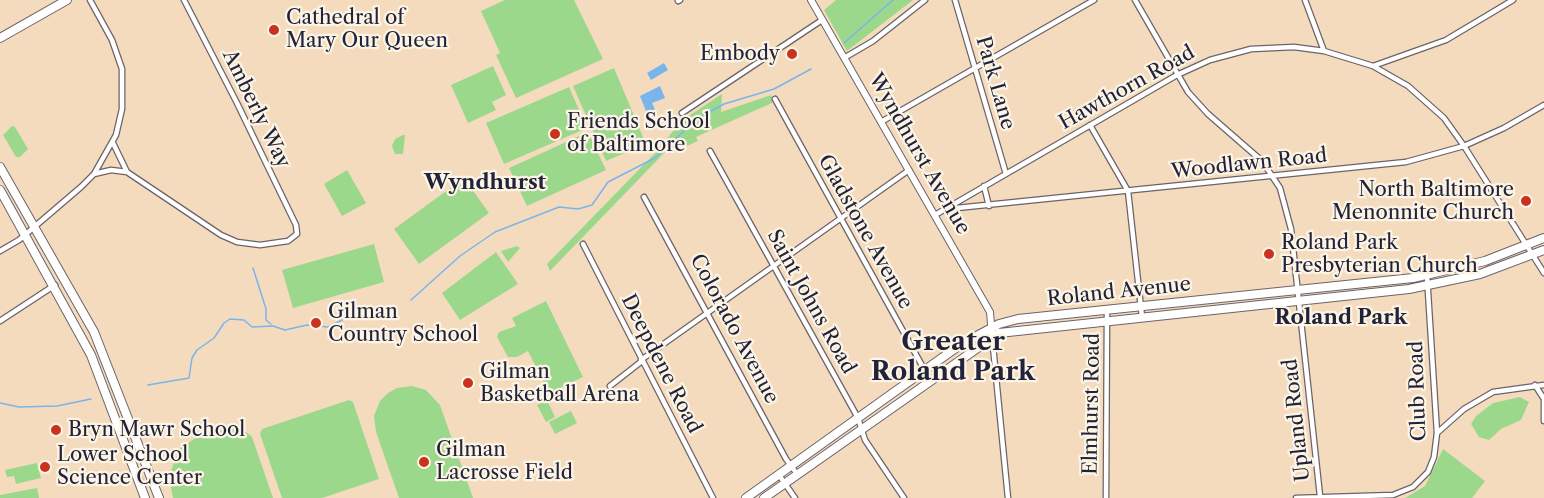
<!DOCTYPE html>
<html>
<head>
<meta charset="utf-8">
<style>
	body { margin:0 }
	canvas { display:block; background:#f5dbbe }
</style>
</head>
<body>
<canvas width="1544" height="498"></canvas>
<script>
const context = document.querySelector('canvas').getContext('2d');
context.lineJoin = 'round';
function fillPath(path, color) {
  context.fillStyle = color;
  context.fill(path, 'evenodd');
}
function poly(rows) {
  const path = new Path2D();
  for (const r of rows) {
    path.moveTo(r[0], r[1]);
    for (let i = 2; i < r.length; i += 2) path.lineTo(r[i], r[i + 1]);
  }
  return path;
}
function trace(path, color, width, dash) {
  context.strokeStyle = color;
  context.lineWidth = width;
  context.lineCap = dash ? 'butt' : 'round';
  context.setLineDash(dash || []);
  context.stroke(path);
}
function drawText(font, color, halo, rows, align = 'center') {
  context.font = font + ' "Libre Caslon Text",serif';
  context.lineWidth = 4.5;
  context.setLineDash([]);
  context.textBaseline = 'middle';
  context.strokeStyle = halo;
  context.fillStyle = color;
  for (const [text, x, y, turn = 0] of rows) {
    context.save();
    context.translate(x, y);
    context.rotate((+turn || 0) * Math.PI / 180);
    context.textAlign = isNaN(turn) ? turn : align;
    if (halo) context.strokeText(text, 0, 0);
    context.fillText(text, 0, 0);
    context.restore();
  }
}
fillPath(poly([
	[505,0,574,0,603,59,516,98,496,55,500,53,481,11],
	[836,0,913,0,847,51,824,10],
	[493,66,506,95,492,102,496,110,468,123,451,85],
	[614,68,646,144,606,161,573,86],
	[569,87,587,128,504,164,486,123],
	[722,94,721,112,771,95,774,102,696,137,698,141,669,154,667,150,550,271,547,264,658,150,681,121],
	[12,126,15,127,28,149,20,157,16,157,3,135],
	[588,132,606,170,527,206,509,168],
	[403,135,405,135,403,154,395,154,392,146,395,139],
	[347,170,366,203,342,216,324,184],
	[464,178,489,213,419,264,394,229],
	[374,244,384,282,293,308,282,270],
	[517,246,520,248,508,262,501,251],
	[496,252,518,284,460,320,442,293],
	[546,301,583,377,549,393,528,351,517,357,508,357,497,337,499,332,516,326,512,318],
	[412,386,426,390,440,405,473,498,399,498,376,432,374,416,380,401,388,393,397,388],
	[1520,397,1529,402,1521,420,1501,429,1489,440,1479,437,1471,424,1476,416,1493,403],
	[349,400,353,402,379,479,322,498,282,498,260,434,262,429],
	[547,400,555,417,546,422,537,405],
	[571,411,577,423,555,434,549,422],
	[229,428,244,430,252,437,273,498,173,498,169,476,179,449,197,437],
	[1443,449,1485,481,1472,498,1405,498,1425,486],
	[37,463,41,478,16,484,14,476,7,477,5,470],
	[37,488,39,498,0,498,0,495]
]), '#9cd88c');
fillPath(poly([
	[664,63,668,70,651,80,647,73],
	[660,86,665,98,652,103,656,112,648,116,640,96]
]), '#79b5eb');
trace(poly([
	[844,43,893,0],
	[253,268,266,309,266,320,271,324],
	[411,300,460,256,495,232,559,207,578,209,592,205,608,182,655,158,698,118,724,104,774,89,811,69],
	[148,385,189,378,192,358,197,350,214,338,224,323,230,319,244,320,252,327,273,326,285,330,307,325,328,327,354,314,397,309],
	[0,403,19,407,57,406,91,399]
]), '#79b5eb', 1.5);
const minor = poly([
	[955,0,1006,174],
	[1135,0,1188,92,1208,114,1262,161,1280,188,1291,229,1320,496],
	[1305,0,1324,51],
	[678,1,680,0],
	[844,58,873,41,925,0],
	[1373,66,1408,86,1444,118,1464,146,1544,273],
	[775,99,930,380],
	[682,113,822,20],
	[881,122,1094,0],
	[1090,125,1128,191,1142,317],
	[113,143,127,172,221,235,237,242,260,245,288,241,297,234,296,225,237,103,184,0],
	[710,151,858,418,865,440,904,498],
	[94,174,111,170,127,172],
	[984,186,989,206],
	[644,197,786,459,797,474],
	[947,209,1406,162,1464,146,1504,128,1544,105],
	[935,215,1177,75,1210,60,1251,49,1294,47,1324,51,1373,66,1446,40,1513,0],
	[583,244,713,498],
	[0,251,19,240,81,187,94,174,116,135,122,109,122,69,112,40,90,0],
	[0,321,55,285],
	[992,336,1008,498],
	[641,360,909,170],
	[1535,385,1544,399],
	[610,386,642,361],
	[1544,401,1544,421],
	[1437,433,1464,409,1493,392,1544,385],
	[779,475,795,498],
	[1106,498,1107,310],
	[1296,498,1393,495,1413,487,1428,472,1434,457,1437,433,1427,276]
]);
const tertiary = poly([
	[811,0,990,312,992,336]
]);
const primary = poly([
	[0,38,67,0],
	[0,167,94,332,159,498],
	[0,190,91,355,145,498],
	[746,498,960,345,999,324,1018,319,1413,278,1485,261,1544,238],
	[764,498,999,333,1409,289,1480,274,1544,250]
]);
trace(minor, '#6c6369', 7);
trace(tertiary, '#6c6369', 8);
trace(primary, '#6c6369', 10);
trace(minor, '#fff', 4.5);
trace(tertiary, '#fff', 6);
trace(primary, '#fff', 8);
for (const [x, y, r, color] of [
	[274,30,6,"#c8321e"],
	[792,54,6,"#c8321e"],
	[555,134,6,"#c8321e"],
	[1526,201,6,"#c8321e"],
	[1269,254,6,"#c8321e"],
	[316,323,6,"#c8321e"],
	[468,383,6,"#c8321e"],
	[56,430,6,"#c8321e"],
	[424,462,6,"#c8321e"],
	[45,467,6,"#c8321e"]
]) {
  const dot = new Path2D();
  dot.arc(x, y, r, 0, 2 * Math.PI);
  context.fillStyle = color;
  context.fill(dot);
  trace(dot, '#fcf5e5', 2);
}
drawText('20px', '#22223b', '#fcf5e5', [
	["Cathedral of",286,18],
	["Mary Our Queen",286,41],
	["Embody",780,54,"right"],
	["Friends School",567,122],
	["of Baltimore",567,145],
	["North Baltimore",1514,190,"right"],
	["Menonnite Church",1514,213,"right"],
	["Roland Park",1281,243],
	["Presbyterian Church",1281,266],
	["Gilman",328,312],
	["Country School",328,335],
	["Gilman",480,372],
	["Basketball Arena",480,395],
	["Bryn Mawr School",68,430],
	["Gilman",436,450],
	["Lacrosse Field",436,473],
	["Lower School",57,455],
	["Science Center",57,478]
], 'left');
drawText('20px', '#22223b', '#fcf5e5', [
	["Park Lane",995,83,74],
	["Hawthorn Road",1127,88,-29],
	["Amberly Way",256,109,64],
	["Wyndhurst Avenue",919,154,60],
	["Woodlawn Road",1249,164,-6],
	["Gladstone Avenue",865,232,61],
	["Roland Avenue",1119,292,-6],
	["Saint Johns Road",811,302,61],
	["Colorado Avenue",734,329,62],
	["Deepdene Road",661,364,63],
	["Club Road",1418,391,-92],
	["Elmhurst Road",1092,404,-89],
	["Upland Road",1297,420,-96]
]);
drawText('bold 21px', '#22223b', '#fcf5e5', [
	["Wyndhurst",485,183],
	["Roland Park",1341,318]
]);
drawText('bold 26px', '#22223b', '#fcf5e5', [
	["Greater",953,342],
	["Roland Park",953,372]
]);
</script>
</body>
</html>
